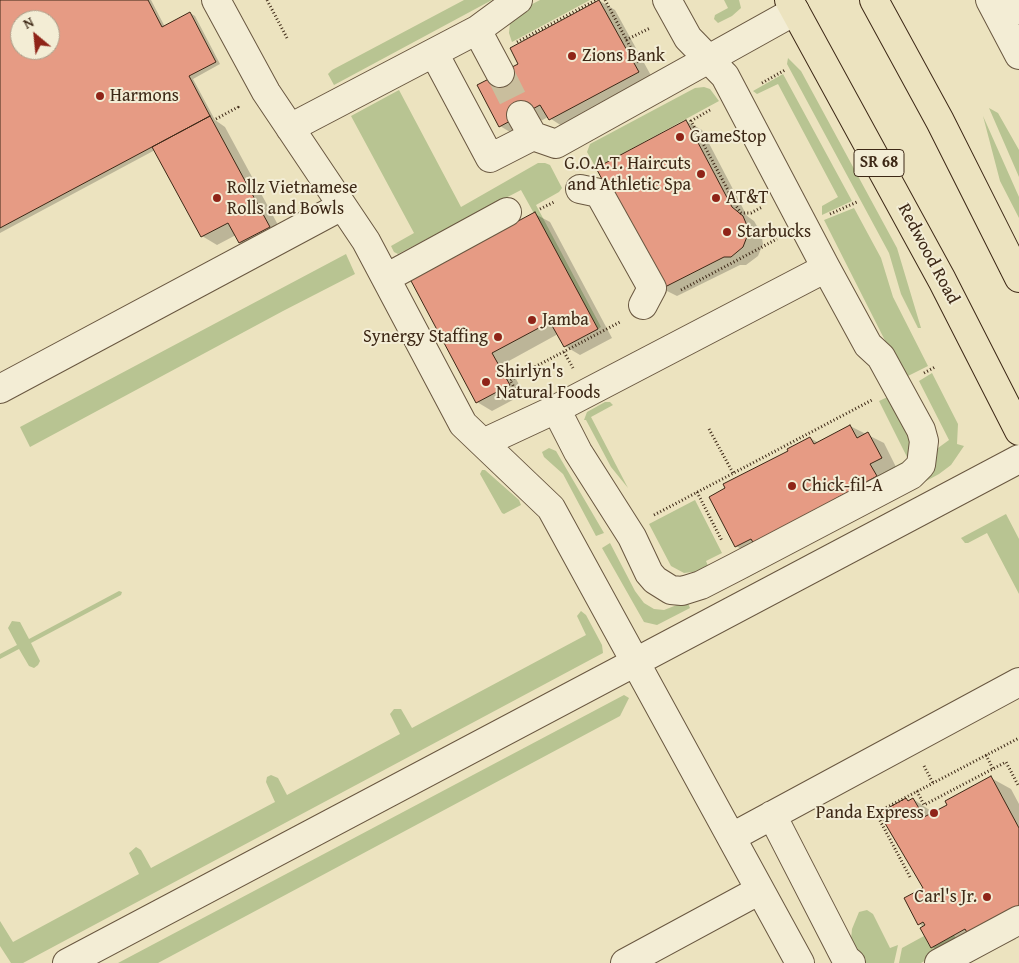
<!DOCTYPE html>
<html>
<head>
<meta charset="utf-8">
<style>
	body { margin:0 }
	#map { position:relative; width:1019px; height:963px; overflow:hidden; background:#ece3bf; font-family:"Gentium Book Plus",serif }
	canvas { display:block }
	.north { position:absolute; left:10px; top:10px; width:50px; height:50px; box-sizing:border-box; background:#f3edd5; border:1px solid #aa9e89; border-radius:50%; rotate:332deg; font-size:14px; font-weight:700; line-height:20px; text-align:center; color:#3d2816 }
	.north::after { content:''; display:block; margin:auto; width:18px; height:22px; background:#8f2418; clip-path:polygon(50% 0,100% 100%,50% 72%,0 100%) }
</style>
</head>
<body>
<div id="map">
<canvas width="1019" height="963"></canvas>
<div class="north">N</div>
</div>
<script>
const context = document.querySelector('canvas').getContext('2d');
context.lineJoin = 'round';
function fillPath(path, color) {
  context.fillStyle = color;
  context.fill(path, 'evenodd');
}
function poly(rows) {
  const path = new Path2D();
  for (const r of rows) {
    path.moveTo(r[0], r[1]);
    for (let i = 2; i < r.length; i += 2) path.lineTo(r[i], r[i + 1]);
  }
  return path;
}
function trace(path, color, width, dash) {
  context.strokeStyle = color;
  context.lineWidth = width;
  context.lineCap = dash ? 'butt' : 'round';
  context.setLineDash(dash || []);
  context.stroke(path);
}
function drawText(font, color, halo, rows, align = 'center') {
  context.font = font + ' "Gentium Book Plus",serif';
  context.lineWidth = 4;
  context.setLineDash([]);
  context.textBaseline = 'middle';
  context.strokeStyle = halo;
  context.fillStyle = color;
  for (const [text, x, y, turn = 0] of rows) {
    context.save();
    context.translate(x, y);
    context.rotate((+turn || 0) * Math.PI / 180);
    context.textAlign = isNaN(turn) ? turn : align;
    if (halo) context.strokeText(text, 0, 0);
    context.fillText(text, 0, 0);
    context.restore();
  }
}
fillPath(poly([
	[464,0,492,0,334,85,328,74,332,70],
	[540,0,590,0,512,42,509,33,510,23,519,11],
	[724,0,739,0,741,8,732,16,718,23,714,19,715,15,728,8],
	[788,58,801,71,897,248,921,328,918,328,901,294,889,253,787,64],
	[783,74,852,201,822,215,822,206,838,197,778,84,757,94,753,91],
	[704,87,710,89,719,101,596,168,587,152,590,144,695,88],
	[399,90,461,207,538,163,545,163,550,165,562,188,559,192,536,205,601,327,598,329,521,190,398,254,394,252,391,246,414,233,351,116],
	[989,108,998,113,1019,150,1019,177],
	[983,116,1019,197,1019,218,1000,181],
	[854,208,881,258,893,297,928,366,904,378,824,220],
	[346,254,355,274,283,311,30,447,20,427],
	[932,373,958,424,957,444,964,446,951,465,939,474,747,578,744,571,933,467,938,448,949,440,919,381],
	[892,395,915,441,910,460,830,505,828,503,908,459,879,401],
	[605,402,610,402,613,405,591,417,628,488,611,467,586,420,584,420,587,412],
	[549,448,556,451,604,533,596,536,563,474,544,457,542,452],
	[482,470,485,470,519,500,521,505,504,514,502,513,480,474],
	[695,500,722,553,706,561,708,566,700,571,684,573,671,566,649,524],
	[1006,514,1019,539,1019,594,987,533,968,543,965,543,961,538],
	[610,543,635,591,644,603,654,609,664,610,687,601,690,608,657,625,644,622,602,548],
	[119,591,122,592,121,595,31,643,40,661,38,665,34,668,29,666,19,649,0,659,0,654,17,645,8,628,12,621,20,622,29,639],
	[581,611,586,615,602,645,603,653,23,963,11,963,0,946,0,921,13,942,139,874,129,853,136,847,141,850,151,868,275,802,266,782,267,777,271,775,278,778,287,795,400,734,390,714,394,709,401,709,412,728,586,635,577,616],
	[624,695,629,698,620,716,158,963,118,963],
	[867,910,873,914,890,948,898,945,894,963,861,963,851,939,852,929,859,912],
	[954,935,957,941,927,957,928,959,921,963,899,963,902,948,924,936,931,948]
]), '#b8c492');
fillPath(poly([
	[0,0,151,0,165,27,190,13,195,16,220,64,193,79,215,120,225,127,284,236,255,251,240,242,236,235,217,245,202,236,155,150,0,233],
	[20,20,50,20,50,50,20,50],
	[600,1,615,10,654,81,565,128,548,117,515,135,500,126,519,64,511,49],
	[686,121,702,130,747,216,754,221,761,233,763,244,758,256,746,265,740,265,677,296,661,288],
	[535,214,550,222,612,338,580,355,565,346,558,334,507,362,524,394,492,411,477,402],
	[850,426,884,443,896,467,885,473,891,485,752,555,736,546,710,498,810,438,819,443],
	[991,778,1011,789,1019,804,1019,927,1011,931,1016,939,992,951,978,944,951,958,932,947,924,927,919,924,925,889,880,813,906,799,909,801,913,799,934,813]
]), '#0003');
const building = poly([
	[0,0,148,0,162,27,190,12,216,62,189,76,210,116,0,228,0,0],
	[20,20,50,20,50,50,20,50,20,20],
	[599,0,639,72,549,120,540,105,499,127,477,85,518,64,510,48,599,0],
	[210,116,270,227,239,243,228,223,201,237,152,147,210,116],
	[686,120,732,207,743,216,748,228,748,234,743,247,731,257,724,257,661,289,596,168,686,120],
	[535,212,598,329,564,347,550,322,492,353,510,385,476,403,410,279,535,212],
	[850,425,857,438,868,432,882,458,870,464,877,476,828,503,830,506,754,544,751,539,735,547,709,497,725,488,723,484,788,451,787,449,810,437,814,444,850,425],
	[991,776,1019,828,1019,906,993,920,972,941,965,929,931,948,920,928,925,925,923,922,918,925,904,898,923,888,879,813,906,798,908,801,913,798,924,817,947,805,945,801,991,776]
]);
fillPath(building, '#e69b84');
trace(building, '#3d2816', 1);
trace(poly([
	[500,73,521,115]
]), '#c9be9d', 28, [28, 14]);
const minor = poly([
	[216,0,266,92,366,241,463,424,551,508,800,963],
	[990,0,1019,55],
	[1015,0,1019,10],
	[477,30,500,73],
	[434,53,490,158,533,136,556,144,795,11],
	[521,115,533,136],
	[290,128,477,30,518,0],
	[580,189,599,193,652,288,643,305],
	[386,278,507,212],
	[0,389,342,206],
	[556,409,578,452,632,537,649,573,655,580,671,590,682,591,701,585,736,567,911,475,921,465,924,441,921,430,881,357,868,345,826,268],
	[483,443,556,409,826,268,725,76,688,38,667,0],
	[772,815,846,959,851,963],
	[732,837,1019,682],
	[67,963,1019,459],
	[625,963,760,890],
	[939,963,1019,920]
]);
const major = poly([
	[789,0,942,280,1019,431],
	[874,0,940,121,1019,278]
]);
trace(minor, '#695740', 30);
trace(major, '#3d2816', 30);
trace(poly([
	[267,0,287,38],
	[605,0,639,63],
	[626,40,650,28],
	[517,42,596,0],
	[762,83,785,70],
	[710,110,691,121,737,207,741,213,751,213,762,207],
	[216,119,238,107,236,105],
	[540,209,554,202],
	[830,214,857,202],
	[681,290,777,239],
	[564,352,573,368],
	[924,373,935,367],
	[506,397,516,391,510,380,620,322],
	[709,429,733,473],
	[697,492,722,541],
	[654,515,872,400],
	[986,755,993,769],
	[924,766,933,783],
	[917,791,924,805,1006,762,1019,787],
	[910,877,876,813,1019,738]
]), '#3d2816', 3, [1, 2.5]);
trace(minor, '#f3edd5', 28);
trace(major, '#ece3bf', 28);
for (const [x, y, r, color] of [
	[572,56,5,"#8f2418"],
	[100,96,5,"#8f2418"],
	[680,137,5,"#8f2418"],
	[701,174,5,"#8f2418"],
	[217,198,5,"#8f2418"],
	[716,198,5,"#8f2418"],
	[727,232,5,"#8f2418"],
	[532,320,5,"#8f2418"],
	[498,337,5,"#8f2418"],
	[486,382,5,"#8f2418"],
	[792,486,5,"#8f2418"],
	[934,813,5,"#8f2418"],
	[987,897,5,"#8f2418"]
]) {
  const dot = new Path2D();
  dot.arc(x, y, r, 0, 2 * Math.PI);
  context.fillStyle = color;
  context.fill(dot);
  trace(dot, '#f3edd5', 2);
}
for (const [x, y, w] of [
	[879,163,50]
]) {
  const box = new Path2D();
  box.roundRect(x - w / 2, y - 13.5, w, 27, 4);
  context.fillStyle = '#f3edd5';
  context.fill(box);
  trace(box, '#3d2816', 1);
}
drawText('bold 16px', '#3d2816', null, [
	["SR 68",879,163]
]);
drawText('18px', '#3d2816', '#f3edd5', [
	["Zions Bank",582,56],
	["Harmons",110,96],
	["GameStop",690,137],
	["G.O.A.T. Haircuts",691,164,"right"],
	["and Athletic Spa",691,185,"right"],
	["Rollz Vietnamese",227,188],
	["Rolls and Bowls",227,209],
	["AT&T",726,198],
	["Starbucks",737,232],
	["Jamba",542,320],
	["Synergy Staffing",488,337,"right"],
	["Shirlyn's",496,372],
	["Natural Foods",496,393],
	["Chick-fil-A",802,486],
	["Panda Express",924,813,"right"],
	["Carl's Jr.",977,897,"right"]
], 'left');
drawText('18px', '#3d2816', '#f3edd5', [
	["Redwood Road",928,254,62]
]);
</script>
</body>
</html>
